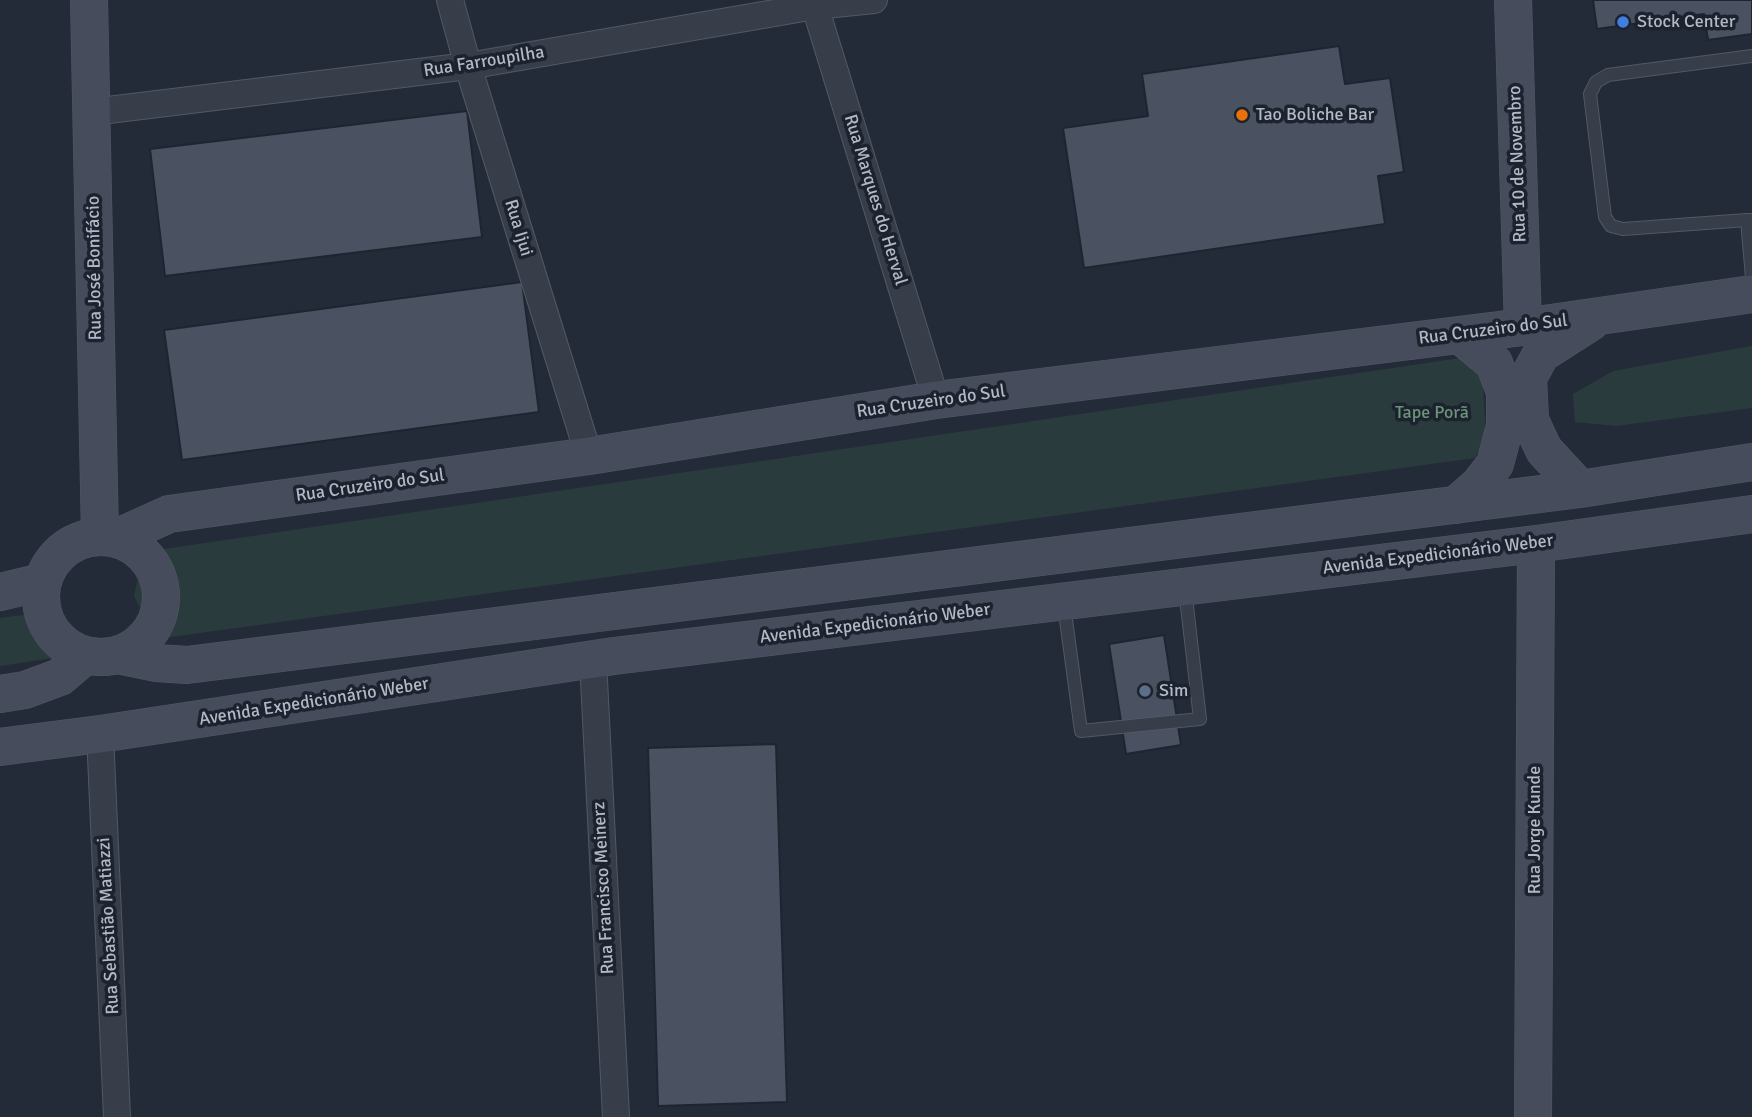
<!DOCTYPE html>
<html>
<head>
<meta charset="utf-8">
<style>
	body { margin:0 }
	canvas { display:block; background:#242b38 }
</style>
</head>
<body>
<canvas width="1752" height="1117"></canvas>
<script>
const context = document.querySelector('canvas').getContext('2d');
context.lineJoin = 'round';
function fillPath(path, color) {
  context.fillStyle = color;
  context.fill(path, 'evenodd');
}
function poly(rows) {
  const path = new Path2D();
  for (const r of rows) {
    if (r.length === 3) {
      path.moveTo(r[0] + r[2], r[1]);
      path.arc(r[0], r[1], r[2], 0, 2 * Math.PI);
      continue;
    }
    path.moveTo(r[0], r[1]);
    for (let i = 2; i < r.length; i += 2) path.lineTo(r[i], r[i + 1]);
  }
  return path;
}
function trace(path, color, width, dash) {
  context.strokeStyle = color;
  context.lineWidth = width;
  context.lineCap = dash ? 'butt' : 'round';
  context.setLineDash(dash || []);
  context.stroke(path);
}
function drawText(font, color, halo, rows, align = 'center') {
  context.font = font + ' Signika,sans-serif';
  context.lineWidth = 7;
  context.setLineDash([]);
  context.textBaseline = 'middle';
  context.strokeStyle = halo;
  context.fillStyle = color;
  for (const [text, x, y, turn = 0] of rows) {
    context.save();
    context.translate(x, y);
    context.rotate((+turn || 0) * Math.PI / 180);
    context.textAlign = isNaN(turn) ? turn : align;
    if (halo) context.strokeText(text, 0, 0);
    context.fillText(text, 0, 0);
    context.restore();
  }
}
fillPath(poly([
	[1752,346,1752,408,1616,426,1575,422,1573,394,1613,371],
	[1461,358,1482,371,1486,438,1475,458,156,639,134,596,144,552],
	[55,611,59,657,0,666,0,618]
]), '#2a3b3d');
const building = poly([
	[1593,0,1752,0,1752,34,1708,40,1704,14,1597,29,1593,0],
	[1339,46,1345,84,1390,78,1404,172,1378,176,1385,224,1084,268,1063,128,1148,116,1142,74,1339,46],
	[467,111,482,237,165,276,150,149,467,111],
	[522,282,539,412,182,460,164,330,522,282],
	[1164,635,1181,745,1126,754,1109,644,1164,635],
	[776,744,787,1102,658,1106,648,748,776,744]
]);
fillPath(building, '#4a5161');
trace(building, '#1e2430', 2);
const lane = poly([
	[1747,220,1623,229,1611,226,1605,217,1590,94,1596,82,1608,75,1752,56],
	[1752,220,1747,220,1752,278],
	[1064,605,1081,731,1200,719,1185,589]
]);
const street = poly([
	[450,0,468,66,589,456],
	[813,0,936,400],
	[92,112,468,66,815,6,874,0],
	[593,660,616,1117],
	[100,734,117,1117]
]);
const secondary = poly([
	[89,0,100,536],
	[1513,0,1523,327],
	[1580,489,1544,450,1530,420,1528,378,1541,354,1591,322],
	[1456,505,1478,486,1495,464,1505,426,1505,392,1494,363,1460,335],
	[101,597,60],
	[116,538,169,514,589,456,936,400,1523,327,1752,294],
	[0,592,42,582],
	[117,655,156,663,187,665,1580,489,1752,462],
	[0,694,25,690,60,677,86,655],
	[0,747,100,734,614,656,1536,544,1752,514],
	[1533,1117,1536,544]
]);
trace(lane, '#525864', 14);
trace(street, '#525864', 28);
trace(secondary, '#525864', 38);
trace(lane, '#373d49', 12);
trace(street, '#373d49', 26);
trace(secondary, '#464c5c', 37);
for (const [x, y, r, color] of [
	[1623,22,7,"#3f7fe0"],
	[1242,115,7,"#e8710a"],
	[1145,691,7,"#5c6f8a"]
]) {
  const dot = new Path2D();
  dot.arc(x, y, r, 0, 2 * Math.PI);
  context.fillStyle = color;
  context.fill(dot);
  trace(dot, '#1c222e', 2.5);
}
drawText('18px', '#b2b8c5', '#1c222e', [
	["Stock Center",1637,22],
	["Tao Boliche Bar",1256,115],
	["Sim",1159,691]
], 'left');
drawText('18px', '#b2b8c5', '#1c222e', [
	["Rua Farroupilha",484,62,-9],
	["Rua 10 de Novembro",1518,164,-92],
	["Rua Marques do Herval",875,200,73],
	["Rua Ijui",518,228,73],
	["Rua José Bonifácio",95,268,-91],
	["Rua Cruzeiro do Sul",1493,330,-7],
	["Rua Cruzeiro do Sul",931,402,-8],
	["Rua Cruzeiro do Sul",370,486,-8],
	["Avenida Expedicionário Weber",1438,555,-7],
	["Avenida Expedicionário Weber",875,624,-7],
	["Avenida Expedicionário Weber",314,702,-9],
	["Rua Jorge Kunde",1535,830,-90],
	["Rua Francisco Meinerz",604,888,-93],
	["Rua Sebastião Matiazzi",109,926,-93]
]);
drawText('18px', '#6b9478', '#1c222e', [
	["Tape Porã",1432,413]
]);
</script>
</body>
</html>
